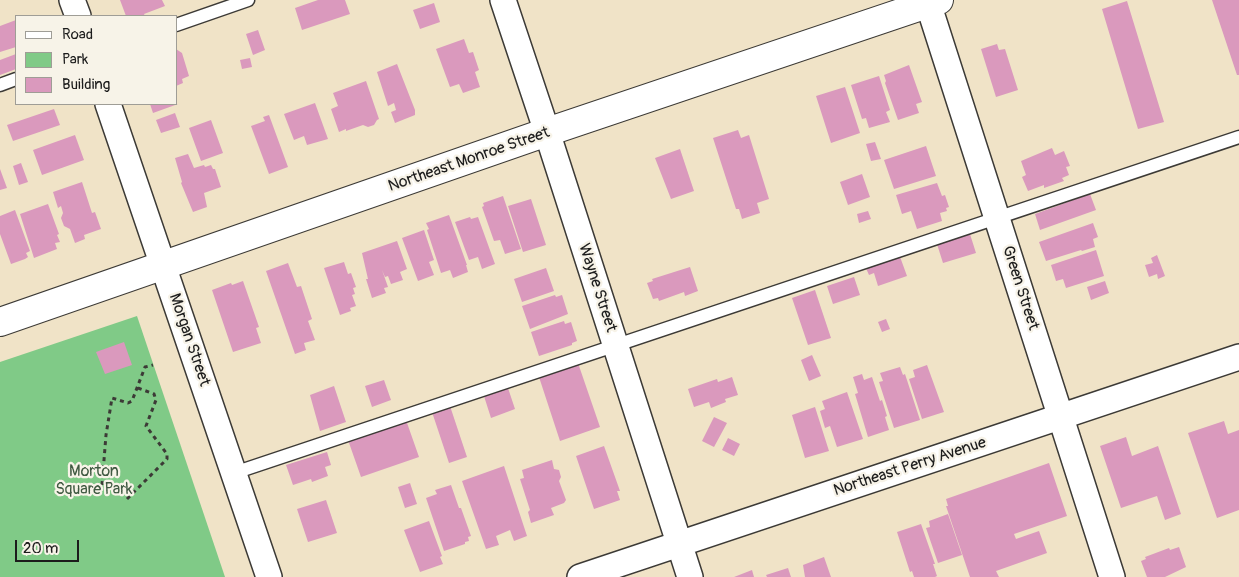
<!DOCTYPE html>
<html>
<head>
<meta charset="utf-8">
<style>
	body { margin:0 }
	#map { position:relative; width:1239px; height:577px; overflow:hidden; background:#f0e3c7; font-family:Pangolin,sans-serif }
	canvas { display:block }
	.legend { position:absolute; left:15px; top:15px; width:162px; height:90px; box-sizing:border-box; background:#f7f3e8; border:1px solid #9f9d96; margin:0; padding:6px 9px; list-style:none; font-size:15px; color:#1c1c1c }
	.legend li { display:flex; align-items:center; gap:10px; height:25px }
	.legend b { width:25px; border:1px solid #9f9d96 }
	.scale { position:absolute; left:15px; top:540px; width:64px; height:22px; box-sizing:border-box; border:2px solid #1c1c1c; border-top:0; padding-left:6px; font-size:15px; line-height:18px; white-space:nowrap; color:#1c1c1c; -webkit-text-stroke:4px #f7f3e8; paint-order:stroke }
</style>
</head>
<body>
<div id="map">
<canvas width="1239" height="577"></canvas>
<ul class="legend">
<li><b style="height:6px;background:#fff"></b>Road</li>
<li><b style="height:14px;background:#80ca87"></b>Park</li>
<li><b style="height:14px;background:#da99bd"></b>Building</li>
</ul>
<div class="scale">20 m</div>
</div>
<script>
const context = document.querySelector('canvas').getContext('2d');
context.lineJoin = 'round';
function fillPath(path, color) {
  context.fillStyle = color;
  context.fill(path, 'evenodd');
}
function poly(rows) {
  const path = new Path2D();
  for (const r of rows) {
    path.moveTo(r[0], r[1]);
    for (let i = 2; i < r.length; i += 2) path.lineTo(r[i], r[i + 1]);
  }
  return path;
}
function trace(path, color, width, dash) {
  context.strokeStyle = color;
  context.lineWidth = width;
  context.lineCap = dash ? 'butt' : 'round';
  context.setLineDash(dash || []);
  context.stroke(path);
}
function drawText(font, color, halo, rows, align = 'center') {
  context.font = font + ' Pangolin,sans-serif';
  context.lineWidth = 4.5;
  context.setLineDash([]);
  context.textBaseline = 'middle';
  context.strokeStyle = halo;
  context.fillStyle = color;
  for (const [text, x, y, turn = 0] of rows) {
    context.save();
    context.translate(x, y);
    context.rotate((+turn || 0) * Math.PI / 180);
    context.textAlign = isNaN(turn) ? turn : align;
    if (halo) context.strokeText(text, 0, 0);
    context.fillText(text, 0, 0);
    context.restore();
  }
}
fillPath(poly([
	[137,316,225,577,0,577,0,362]
]), '#80ca87');
fillPath(poly([
	[120,0,162,0,165,6,144,14,145,16,126,16],
	[318,0,345,0,350,14,302,30,295,8],
	[1212,0,1239,0,1239,75,1237,75],
	[1127,1,1164,122,1138,129,1102,9],
	[434,3,440,22,420,29,413,10],
	[16,20,16,47,0,52,0,26],
	[258,30,265,50,253,55,246,34],
	[464,39,469,53,473,52,479,70,475,72,480,87,463,93,459,84,450,87,436,49],
	[997,44,999,50,1005,49,1018,90,996,97,981,49],
	[176,49,182,53,189,76,182,79,183,83,176,86],
	[16,54,16,69,0,75,0,60],
	[250,58,252,67,242,69,240,60],
	[397,64,415,110,415,115,395,123,391,112,396,110,394,103,388,106,377,72],
	[909,65,922,102,916,104,919,113,898,120,885,83,886,81,884,75],
	[879,76,890,110,886,112,890,122,869,128,866,118,862,119,851,85],
	[366,81,379,119,377,120,374,125,368,127,363,125,346,131,346,129,339,132,331,109,338,106,333,93],
	[845,87,860,133,831,143,816,96],
	[315,103,328,139,307,145,304,136,294,140,284,114],
	[150,104,178,104,153,113],
	[54,109,60,125,13,141,7,125],
	[175,113,180,127,161,133,156,120],
	[269,115,288,167,269,174,251,126,265,121,263,117],
	[211,120,223,153,201,161,189,128],
	[738,130,741,138,749,135,769,199,757,203,760,213,742,219,739,209,736,209,713,138],
	[75,135,84,160,42,175,33,150],
	[875,142,881,159,871,161,866,144],
	[926,146,936,176,894,189,884,160],
	[1052,148,1055,155,1064,151,1070,166,1066,167,1069,175,1062,178,1064,181,1044,188,1044,185,1028,191,1022,177,1026,175,1021,161],
	[680,149,694,191,671,199,655,158],
	[188,154,194,168,204,165,205,167,211,165,213,169,215,169,221,187,204,193,207,207,193,212,181,183,182,182,175,158],
	[21,163,28,182,19,185,13,166],
	[0,169,7,188,0,190],
	[862,174,870,197,848,205,840,182],
	[82,182,92,213,95,212,101,229,84,235,85,239,75,243,70,229,64,226,61,218,63,213,61,206,58,208,53,192],
	[937,183,942,196,945,195,949,207,946,208,947,211,940,213,942,221,917,229,911,211,902,214,896,195],
	[1090,194,1096,210,1040,230,1035,214],
	[503,196,521,249,505,254,500,240,494,241,482,207,484,206,483,203],
	[531,199,546,245,523,252,508,206],
	[48,204,59,234,57,235,60,242,55,243,57,249,34,258,20,214],
	[15,210,30,251,26,253,28,257,25,259,11,264,0,234,0,216],
	[868,211,871,219,859,223,857,214],
	[449,215,467,265,466,265,468,272,453,278,450,270,441,273,427,230,429,229,426,223],
	[470,217,471,219,478,217,495,264,482,269,478,257,469,260,455,222],
	[1093,223,1098,237,1093,239,1095,247,1082,251,1081,250,1046,261,1039,242],
	[424,230,434,260,429,262,434,275,418,281,402,238],
	[969,231,976,253,943,263,936,241],
	[397,241,407,269,400,272,403,280,391,284,388,276,385,277,382,270,388,287,384,288,386,293,372,298,366,279,368,279,362,253],
	[1096,250,1104,276,1066,288,1063,279,1056,281,1051,265],
	[899,254,907,276,878,286,874,273,869,275,865,266],
	[1157,255,1165,276,1158,279,1157,274,1149,277,1145,265,1153,263,1151,258],
	[344,262,348,274,351,273,356,287,353,288,355,294,352,295,356,306,350,308,351,311,340,315,324,268],
	[288,263,297,287,301,286,312,319,308,321,315,340,304,343,306,350,295,354,266,271],
	[690,267,698,291,685,296,684,292,659,301,658,298,653,299,647,283,653,281,652,279],
	[546,268,554,291,522,302,514,279],
	[854,277,860,295,833,304,827,286],
	[243,281,259,327,256,328,261,343,233,352,212,290,231,283,232,285],
	[1105,281,1109,293,1091,300,1087,287],
	[815,290,831,338,808,345,792,298],
	[555,295,556,297,562,295,568,314,530,329,522,306],
	[886,319,890,329,882,332,878,322],
	[564,321,565,324,571,322,577,341,572,343,572,345,539,356,531,332],
	[124,342,132,365,105,374,96,352],
	[812,355,821,376,809,381,801,360],
	[578,363,600,427,560,441,539,377],
	[927,365,944,412,922,419,909,379,915,377,913,370],
	[900,367,903,375,905,374,920,420,894,428,879,382,883,381,880,373],
	[862,374,864,380,872,377,880,401,882,400,887,416,885,417,889,430,868,437,855,394,858,393,853,377],
	[732,377,738,395,725,399,726,402,711,408,709,402,694,407,688,389,717,379,718,382],
	[384,380,391,400,372,407,365,386],
	[507,385,515,409,491,418,483,393],
	[334,386,346,422,320,431,310,395],
	[847,392,863,439,837,447,830,426,825,428,820,411,825,409,822,401],
	[450,406,467,457,449,463,432,412],
	[815,407,829,451,805,458,792,415],
	[714,417,727,423,714,447,702,441],
	[406,420,419,457,361,477,348,440],
	[1224,421,1228,434,1239,430,1239,510,1217,518,1188,433],
	[1126,437,1132,456,1158,446,1181,514,1165,520,1157,496,1121,508,1100,446],
	[728,438,740,444,734,456,722,450],
	[604,446,620,491,617,491,620,500,594,509,576,456],
	[327,452,331,465,325,467,328,476,312,482,311,479,293,485,286,465],
	[552,460,554,469,559,470,561,477,559,481,566,500,564,503,551,508,554,515,531,523,528,512,530,510,520,479,524,478,522,470],
	[1049,463,1067,516,1014,534,1016,539,1039,531,1047,553,996,571,999,577,970,577,946,506,948,506,946,499],
	[504,466,527,536,514,541,510,530,496,536,499,545,486,549,462,481],
	[410,483,417,504,405,508,398,487],
	[451,485,459,508,461,508,471,536,468,537,469,541,465,542,465,544,444,551,426,498,437,494,435,490],
	[326,500,337,533,308,542,297,509],
	[948,514,962,555,938,563,926,528,930,527,929,521],
	[429,521,442,556,440,557,443,564,420,572,404,530],
	[921,524,935,564,933,564,937,576,935,577,914,577,912,571,910,572,897,532],
	[1179,547,1186,567,1165,577,1147,577,1141,561,1146,559,1145,557,1169,548,1170,550],
	[824,557,831,577,805,577,803,565],
	[788,568,791,577,767,577,766,575],
	[752,570,754,577,734,577]
]), '#da99bd');
const service = poly([
	[176,25,248,0],
	[0,85,16,79],
	[234,473,1239,137]
]);
const minor = poly([
	[72,0,78,16],
	[503,0,547,132,690,577],
	[927,0,1112,577],
	[108,104,269,577],
	[580,577,1239,357]
]);
const tertiary = poly([
	[0,322,547,132,939,0]
]);
trace(service, '#3c3a36', 15);
trace(minor, '#3c3a36', 28);
trace(tertiary, '#3c3a36', 30);
trace(poly([
	[102,485,106,435,112,398,128,403,132,401,145,367,153,365],
	[127,499,167,459,167,454,146,426,156,400,154,394,138,388]
]), '#3c3a36', 3, [4, 4]);
trace(service, '#fff', 12);
trace(minor, '#fff', 25);
trace(tertiary, '#fff', 28);
drawText('16px', '#1c1c1c', '#f7f3e8', [
	["Northeast Monroe Street",469,160,-19],
	["Wayne Street",597,288,72],
	["Green Street",1020,288,72],
	["Morgan Street",189,340,71],
	["Northeast Perry Avenue",910,467,-18]
]);
drawText('16px', '#3f5941', '#f7f3e8', [
	["Morton",94,472],
	["Square Park",94,490]
]);
</script>
</body>
</html>
